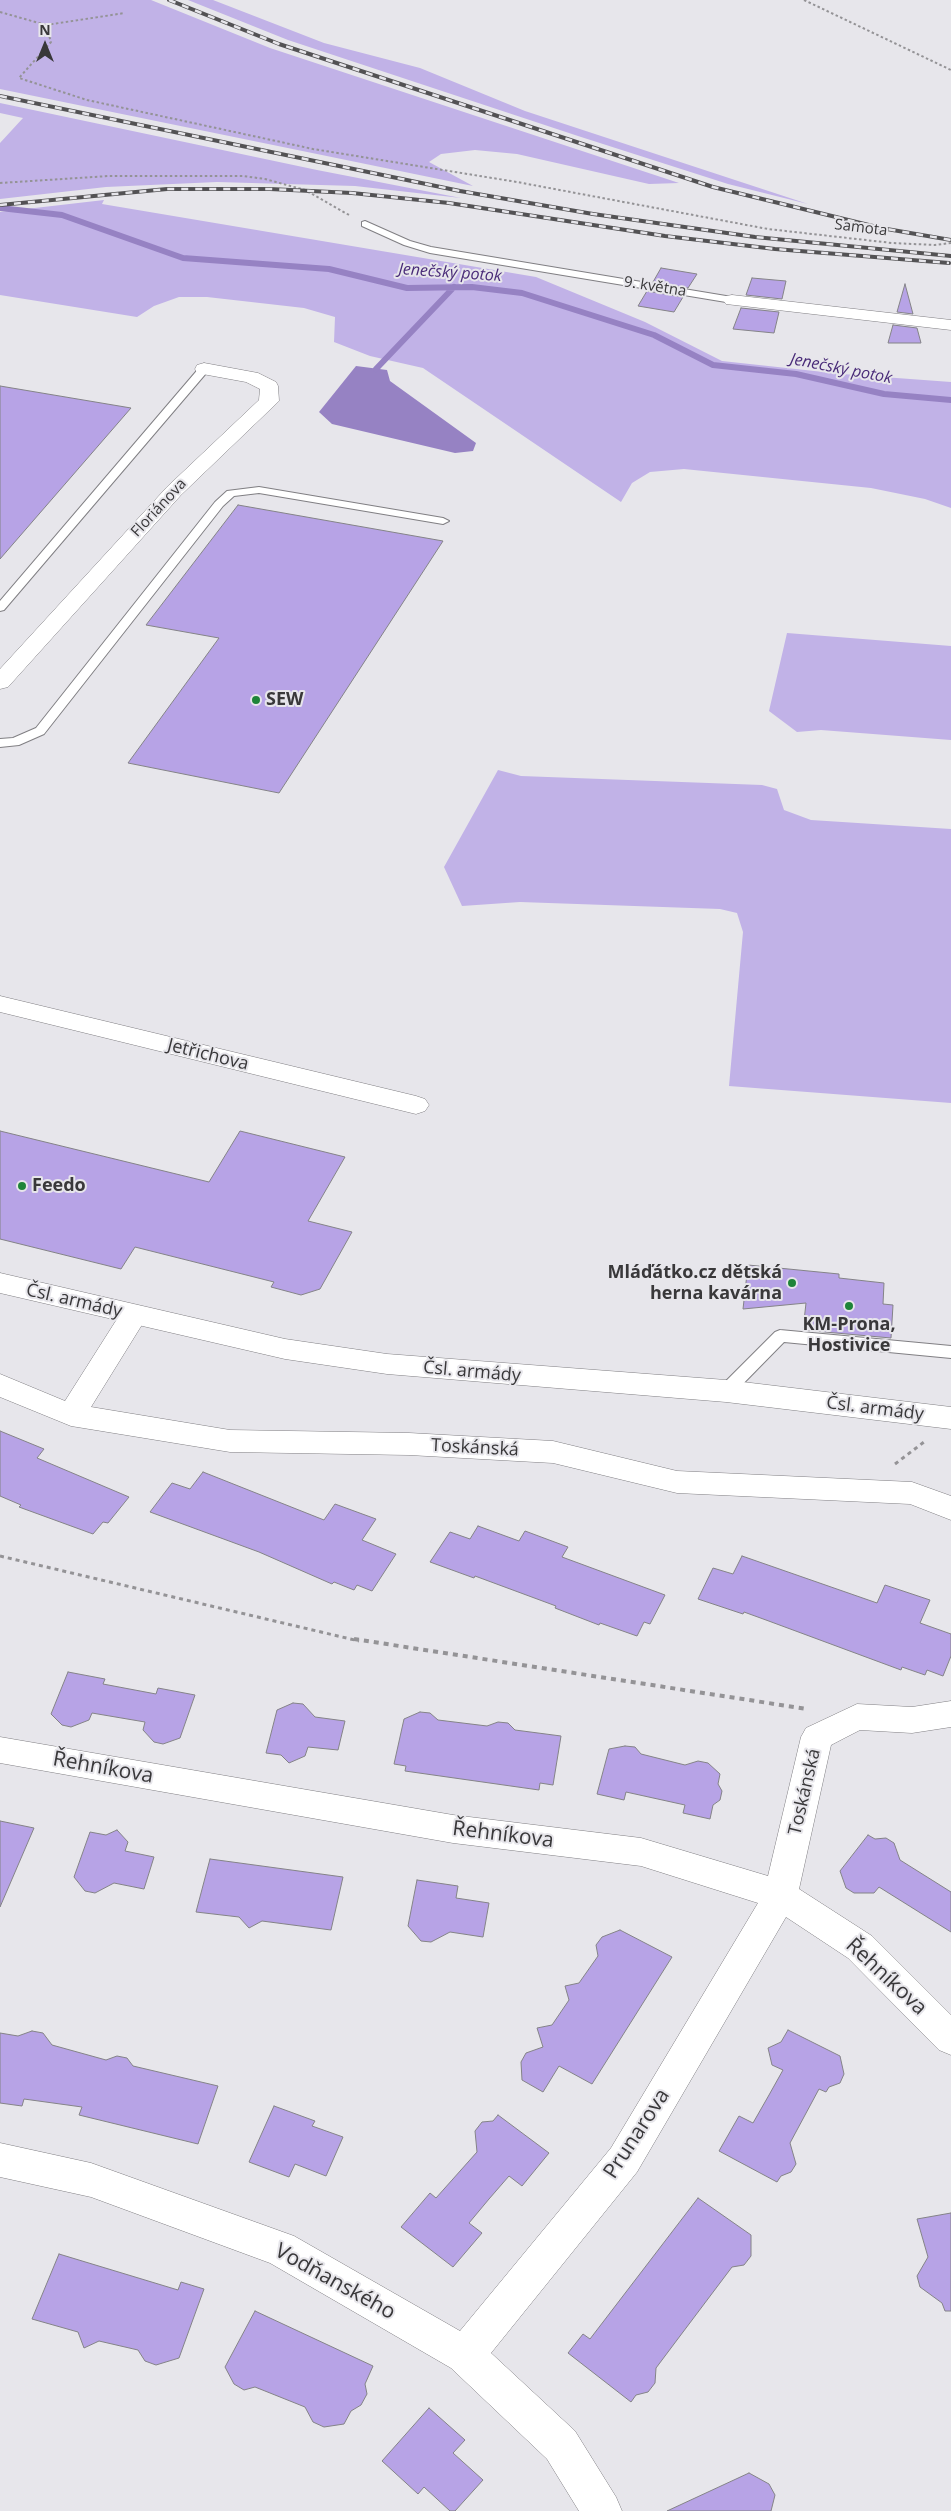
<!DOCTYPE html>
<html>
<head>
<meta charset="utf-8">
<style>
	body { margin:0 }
	#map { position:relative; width:951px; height:2511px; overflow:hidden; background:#e7e6eb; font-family:"Open Sans",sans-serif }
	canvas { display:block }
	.north { position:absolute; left:20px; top:20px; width:50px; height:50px; -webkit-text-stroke:4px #e7e6eb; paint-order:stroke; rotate:0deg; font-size:14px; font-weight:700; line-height:20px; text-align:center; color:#39383a }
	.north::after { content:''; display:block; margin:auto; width:18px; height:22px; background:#39383a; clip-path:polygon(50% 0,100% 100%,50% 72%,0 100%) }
</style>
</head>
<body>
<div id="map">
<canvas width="951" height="2511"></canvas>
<div class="north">N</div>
</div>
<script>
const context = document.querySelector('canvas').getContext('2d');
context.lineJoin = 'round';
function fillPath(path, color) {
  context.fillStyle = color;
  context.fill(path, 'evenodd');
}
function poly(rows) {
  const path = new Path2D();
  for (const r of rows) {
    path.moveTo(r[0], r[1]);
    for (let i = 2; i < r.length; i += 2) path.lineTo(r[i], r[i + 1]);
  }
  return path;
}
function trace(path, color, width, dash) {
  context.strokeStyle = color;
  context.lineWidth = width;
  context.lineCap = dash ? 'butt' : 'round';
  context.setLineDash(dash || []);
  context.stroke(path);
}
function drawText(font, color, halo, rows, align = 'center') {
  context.font = font + ' "Open Sans",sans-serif';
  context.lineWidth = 4;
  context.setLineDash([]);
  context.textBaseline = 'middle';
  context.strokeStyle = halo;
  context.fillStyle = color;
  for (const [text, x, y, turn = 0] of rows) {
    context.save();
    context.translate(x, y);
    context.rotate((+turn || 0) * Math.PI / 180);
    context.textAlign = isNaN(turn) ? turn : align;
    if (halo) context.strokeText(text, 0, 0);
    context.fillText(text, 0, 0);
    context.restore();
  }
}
fillPath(poly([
	[0,0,151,0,270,48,679,183,649,184,517,154,475,150,441,154,429,162,473,186,0,89],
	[188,0,213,0,324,43,420,68,525,111,808,204,728,184,578,136,288,40],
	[0,103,317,170,461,198,355,186,217,182,106,187,0,199,0,143,23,118,0,113],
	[104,200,102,204,536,277,645,322,722,361,842,374,951,382,951,508,925,499,871,488,684,469,650,472,632,483,621,502,423,368,370,356,334,342,335,317,304,308,207,297,179,297,154,306,137,317,0,295,0,212],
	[787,633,951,646,951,740,821,730,797,732,769,711],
	[498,770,521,776,762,785,777,789,784,810,811,820,951,829,951,1103,729,1086,743,932,737,913,720,909,520,902,462,906,444,867]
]), '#c1b2e7');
fillPath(poly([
	[356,366,387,370,390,381,476,443,473,451,455,453,332,424,319,412]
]), '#9682c3');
trace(poly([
	[0,208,62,215,183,258,329,269,407,288,472,287,522,293,654,335,713,365,796,374,884,394,951,400],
	[376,369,454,287]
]), '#9682c3', 6);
const building = poly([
	[661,268,697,274,688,288,653,282,661,268],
	[752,278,786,281,782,299,746,295,752,278],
	[905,284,913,314,897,312,905,284],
	[647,291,683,297,674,312,638,306,647,291],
	[741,308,779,312,774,333,733,329,741,308],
	[893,325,917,328,921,343,888,343,893,325],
	[0,386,131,408,0,559,0,386],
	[238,505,443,541,279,793,128,763,219,638,146,625,238,505],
	[0,1131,209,1182,240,1131,345,1157,308,1221,352,1232,320,1289,301,1295,271,1287,274,1282,135,1247,121,1269,0,1239,0,1131],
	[748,1265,839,1274,839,1278,884,1283,883,1304,893,1305,891,1338,803,1330,806,1303,743,1309,748,1265],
	[0,1431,44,1449,37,1458,129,1497,108,1523,103,1522,93,1534,19,1507,21,1505,0,1496,0,1431],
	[203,1472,324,1520,335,1504,376,1519,362,1540,396,1554,372,1591,357,1585,354,1590,334,1582,332,1584,259,1552,150,1512,172,1483,190,1489,203,1472],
	[478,1526,519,1541,525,1531,568,1547,562,1557,665,1595,650,1624,644,1622,637,1636,600,1623,599,1625,555,1608,556,1606,475,1576,474,1578,430,1562,450,1532,470,1539,478,1526],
	[742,1556,877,1603,885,1585,930,1600,920,1623,951,1634,951,1656,943,1676,927,1670,925,1675,902,1667,901,1670,766,1620,744,1612,743,1614,698,1599,713,1568,733,1574,742,1556],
	[68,1672,105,1679,103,1684,156,1694,158,1688,195,1695,180,1738,163,1744,154,1742,143,1730,145,1722,92,1713,89,1720,71,1727,62,1725,51,1714,68,1672],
	[293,1703,303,1704,315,1717,345,1721,338,1750,308,1747,305,1756,289,1763,281,1755,266,1753,277,1710,293,1703],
	[420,1712,430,1713,438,1720,487,1726,498,1722,508,1723,515,1730,561,1736,553,1785,540,1783,539,1790,405,1771,406,1766,394,1764,404,1719,420,1712],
	[625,1746,635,1747,641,1754,685,1765,698,1761,708,1763,720,1774,718,1784,722,1791,720,1800,713,1805,710,1819,683,1813,685,1805,626,1792,624,1800,597,1794,609,1749,625,1746],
	[0,1821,34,1828,0,1907,0,1821],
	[117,1830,128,1842,125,1851,154,1857,144,1889,114,1883,95,1893,85,1891,74,1877,90,1832,106,1835,117,1830],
	[868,1835,875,1839,886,1838,894,1843,900,1860,951,1892,951,1932,879,1887,874,1893,854,1893,846,1888,840,1871,868,1835],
	[210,1859,343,1877,331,1930,262,1921,249,1928,239,1917,196,1912,210,1859],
	[417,1880,458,1886,456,1898,489,1903,483,1937,450,1932,431,1942,421,1941,408,1926,417,1880],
	[620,1930,672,1957,592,2084,559,2066,543,2092,522,2080,521,2062,526,2053,543,2047,537,2028,552,2025,569,2000,565,1986,579,1983,598,1956,596,1945,602,1937,620,1930],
	[788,2030,840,2056,844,2074,840,2083,829,2087,826,2092,819,2089,790,2143,796,2164,791,2172,781,2176,777,2182,719,2151,739,2116,753,2123,769,2095,783,2070,772,2065,768,2048,781,2042,788,2030],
	[32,2031,43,2033,52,2045,106,2060,117,2056,127,2058,133,2066,218,2086,198,2144,79,2115,82,2107,24,2099,22,2106,0,2103,0,2033,18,2036,32,2031],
	[274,2106,315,2121,312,2126,343,2137,326,2176,295,2164,289,2177,249,2162,274,2106],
	[498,2115,549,2153,522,2186,509,2176,489,2199,469,2223,482,2233,453,2267,401,2227,430,2193,436,2198,477,2152,475,2131,482,2122,493,2121,498,2115],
	[698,2198,751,2235,751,2256,744,2265,732,2267,677,2340,656,2368,655,2383,648,2392,636,2395,631,2402,568,2353,583,2334,590,2339,698,2198],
	[951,2213,951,2311,945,2311,942,2303,920,2287,917,2276,928,2257,917,2219,951,2213],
	[59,2254,178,2290,181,2282,204,2289,179,2358,156,2365,145,2361,138,2350,99,2341,84,2348,78,2332,32,2319,59,2254],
	[255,2311,373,2366,365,2384,367,2394,361,2405,351,2411,344,2424,324,2427,313,2422,305,2407,255,2387,244,2390,234,2384,225,2367,255,2311],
	[429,2408,465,2440,453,2453,483,2480,455,2511,450,2511,424,2487,418,2494,382,2461,429,2408],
	[749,2473,769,2484,775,2495,771,2511,667,2511,749,2473]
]);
fillPath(building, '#b7a3e6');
trace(building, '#848387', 1);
const service = poly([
	[365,221,410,241,431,247,732,297,737,300,732,303,430,253,404,245,362,226,362,222,365,221],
	[204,366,209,369,208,371,4,610,0,611,0,601,200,367,204,366],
	[259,487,443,518,449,521,443,524,259,493,234,496,223,506,44,734,19,745,0,747,0,739,13,738,36,728,215,502,227,491,259,487],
	[780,1330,951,1346,951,1358,784,1342,732,1395,720,1395,718,1391,720,1387,775,1332,780,1330]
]);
const minor = poly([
	[732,295,951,320,951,330,726,304,723,300,726,296,732,295],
	[134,1305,144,1308,148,1315,91,1407,230,1430,409,1433,553,1441,677,1471,912,1482,951,1496,951,1520,910,1504,677,1493,553,1463,409,1455,230,1452,71,1426,0,1397,0,1374,65,1401,124,1308,134,1305],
	[951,1701,951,1727,912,1733,860,1730,831,1745,799,1889,872,1936,951,2015,951,2055,939,2050,848,1958,786,1917,637,2172,491,2353,575,2431,616,2497,622,2511,579,2511,547,2459,451,2368,270,2263,91,2197,0,2177,0,2143,91,2163,294,2236,460,2331,611,2148,758,1903,641,1866,453,1843,0,1763,0,1737,453,1815,641,1838,768,1876,801,1737,806,1728,857,1704,912,1707,951,1701]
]);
const tertiary = poly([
	[204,363,258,373,276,382,278,386,279,401,181,495,8,687,0,689,0,669,167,487,259,400,260,389,246,382,197,373,195,369,197,365,204,363],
	[0,996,416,1096,425,1099,429,1105,425,1111,416,1114,0,1012,0,996]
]);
const secondary = poly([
	[0,1273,285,1339,387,1354,726,1380,951,1407,951,1429,726,1402,387,1374,285,1359,0,1293,0,1273]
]);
trace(service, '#807f83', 2);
trace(minor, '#807f83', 1);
trace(tertiary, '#807f83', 1);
trace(secondary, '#807f83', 1);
trace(poly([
	[804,0,951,70],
	[0,12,46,25,51,42,19,78,87,100,313,149,517,182,768,229,892,243,935,245,951,243],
	[46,25,125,13],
	[0,183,109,176,243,176,265,179,305,190,349,215]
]), '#949396', 2, [2.5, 2.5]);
trace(poly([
	[895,1464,924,1442],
	[0,1556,359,1641]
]), '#949396', 3, [4, 4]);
trace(poly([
	[354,1639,807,1709]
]), '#949396', 4, [5, 5]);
fillPath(service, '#fff');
fillPath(minor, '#fff');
fillPath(tertiary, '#fff');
fillPath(secondary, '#fff');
const rail = poly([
	[169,0,279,44,713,187,881,228,951,240],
	[0,96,460,191,593,214,755,237,951,256],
	[0,205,167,189,270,189,352,193,449,203,665,236,775,249,949,263]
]);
trace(rail, '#535254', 4);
trace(rail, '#e7e6eb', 2.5, [7]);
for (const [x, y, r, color] of [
	[256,700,5,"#1e8439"],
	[22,1186,5,"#1e8439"],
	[792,1283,5,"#1e8439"],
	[849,1306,5,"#1e8439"]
]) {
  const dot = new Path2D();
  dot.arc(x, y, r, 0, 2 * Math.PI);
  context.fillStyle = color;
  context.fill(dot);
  trace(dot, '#e7e6eb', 2);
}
drawText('15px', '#39383a', '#e7e6eb', [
	["Samota",861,228,7],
	["9. května",655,287,9],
	["Floriánova",159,508,-47]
]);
drawText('italic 16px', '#492b78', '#e7e6eb', [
	["Jenečský potok",450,273,4],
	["Jenečský potok",841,369,11]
]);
drawText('bold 18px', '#39383a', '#e7e6eb', [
	["SEW",266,700],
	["Feedo",32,1186],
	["Mláďátko.cz dětská",782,1273,"right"],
	["herna kavárna",782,1294,"right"],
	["KM-Prona,",849,1325,"center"],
	["Hostivice",849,1346,"center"]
], 'left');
drawText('18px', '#39383a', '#e7e6eb', [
	["Jetřichova",208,1055,14],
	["Čsl. armády",74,1301,13],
	["Čsl. armády",472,1372,5],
	["Čsl. armády",875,1409,7],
	["Toskánská",475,1448,3],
	["Toskánská",805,1792,-77]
]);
drawText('21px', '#39383a', '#e7e6eb', [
	["Řehníkova",103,1768,10],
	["Řehníkova",503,1835,7],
	["Řehníkova",886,1977,43],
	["Prunarova",637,2134,-57],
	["Vodňanského",335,2282,29]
]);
</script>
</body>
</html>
